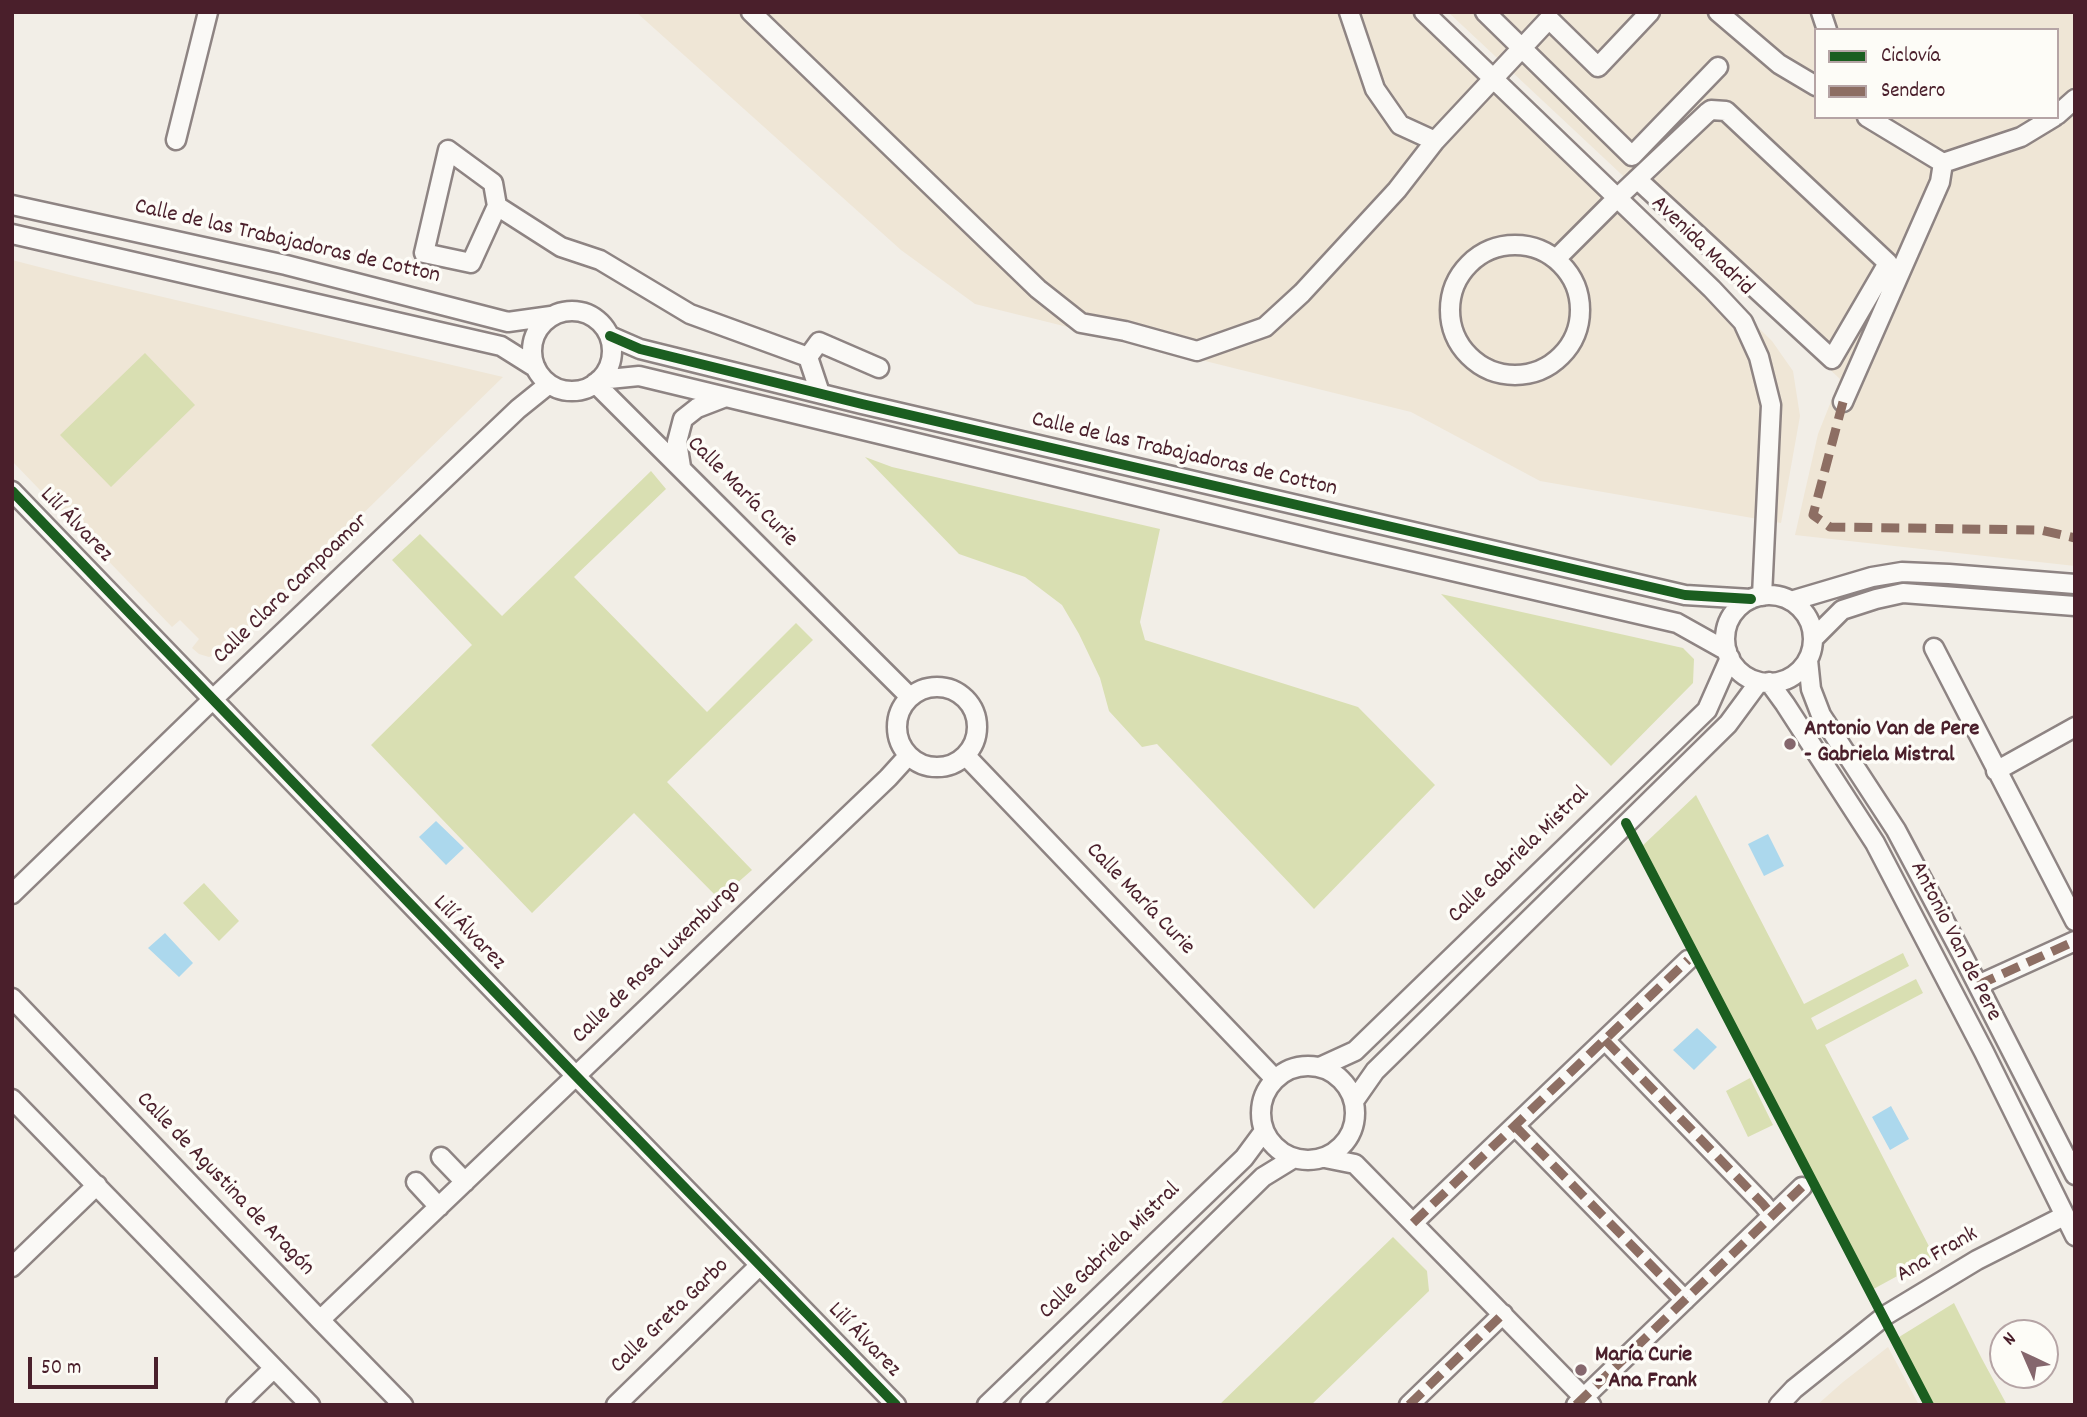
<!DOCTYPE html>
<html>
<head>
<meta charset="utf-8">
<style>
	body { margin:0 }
	#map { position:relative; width:2087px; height:1417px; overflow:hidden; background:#f2eee7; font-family:Dekko,sans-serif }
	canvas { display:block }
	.frame { position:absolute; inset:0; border:14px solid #4a1f2b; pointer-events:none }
	.legend { position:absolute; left:1814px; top:28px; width:245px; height:91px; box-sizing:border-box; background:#fdfcf7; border:2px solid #b5a4a5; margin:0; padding:9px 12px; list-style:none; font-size:21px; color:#4a1f2b }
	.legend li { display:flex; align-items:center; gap:14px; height:35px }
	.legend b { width:35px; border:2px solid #b5a4a5 }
	.north { position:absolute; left:1989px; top:1319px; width:70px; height:70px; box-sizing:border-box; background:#fdfcf7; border:2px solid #b5a4a5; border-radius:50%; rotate:316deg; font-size:19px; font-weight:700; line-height:28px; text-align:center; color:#4a1f2b }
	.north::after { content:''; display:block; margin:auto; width:24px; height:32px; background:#85676d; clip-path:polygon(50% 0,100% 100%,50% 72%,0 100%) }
	.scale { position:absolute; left:28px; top:1357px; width:130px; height:32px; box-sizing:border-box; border:4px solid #4a1f2b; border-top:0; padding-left:9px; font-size:21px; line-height:24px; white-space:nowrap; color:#4a1f2b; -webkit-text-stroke:5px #fdfcf7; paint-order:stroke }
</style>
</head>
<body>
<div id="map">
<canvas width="2087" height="1417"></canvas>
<div class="frame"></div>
<ul class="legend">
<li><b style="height:9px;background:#1b5e20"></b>Ciclovía</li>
<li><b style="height:9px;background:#8d6e63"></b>Sendero</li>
</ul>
<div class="north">N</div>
<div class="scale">50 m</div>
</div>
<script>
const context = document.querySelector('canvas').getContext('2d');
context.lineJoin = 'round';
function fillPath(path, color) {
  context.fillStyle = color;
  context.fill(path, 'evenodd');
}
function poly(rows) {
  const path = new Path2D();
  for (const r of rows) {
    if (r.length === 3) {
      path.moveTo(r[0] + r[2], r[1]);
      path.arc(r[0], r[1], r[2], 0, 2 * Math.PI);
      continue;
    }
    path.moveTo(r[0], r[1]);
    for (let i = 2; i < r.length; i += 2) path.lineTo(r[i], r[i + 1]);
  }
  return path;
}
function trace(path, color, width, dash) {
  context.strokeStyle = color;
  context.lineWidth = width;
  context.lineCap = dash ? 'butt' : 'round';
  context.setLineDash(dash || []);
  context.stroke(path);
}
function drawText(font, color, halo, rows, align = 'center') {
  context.font = font + ' Dekko,sans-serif';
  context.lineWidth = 7;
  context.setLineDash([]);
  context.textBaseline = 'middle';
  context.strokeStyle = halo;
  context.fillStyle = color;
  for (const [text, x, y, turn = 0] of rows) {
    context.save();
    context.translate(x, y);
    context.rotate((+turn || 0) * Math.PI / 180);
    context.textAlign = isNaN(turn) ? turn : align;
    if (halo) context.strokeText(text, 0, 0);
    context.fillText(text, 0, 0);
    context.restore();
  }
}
fillPath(poly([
	[636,12,1434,12,1772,341,1793,371,1800,416,1781,523,1540,481,1411,412,975,304,901,250],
	[1448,12,2075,12,2075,566,1795,535,1818,434,1840,379],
	[1816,30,2057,30,2057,117,1816,117],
	[12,260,78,277,503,377,220,653,209,657,199,654,192,648,199,639,180,620,172,627,12,461],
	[1888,1347,1919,1405,1817,1405,1843,1382]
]), '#efe6d6');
fillPath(poly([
	[145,353,195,405,111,487,60,435],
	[865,457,892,467,1160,529,1140,622,1145,640,1358,707,1435,785,1314,909,1157,744,1142,747,1109,711,1100,678,1079,634,1062,605,1025,577,959,554],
	[651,471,666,489,574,577,707,712,796,623,813,640,667,782,752,870,719,899,634,813,532,913,371,745,472,645,392,560,420,534,502,616],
	[1441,594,1683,648,1694,659,1693,683,1611,766],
	[1696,795,1804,1004,1903,953,1909,966,1811,1018,1817,1030,1916,979,1923,993,1825,1045,1934,1256,1868,1292,1638,850],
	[204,883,239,921,219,941,183,903],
	[1750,1078,1773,1125,1748,1137,1726,1091],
	[1393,1237,1427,1271,1429,1291,1311,1405,1219,1405],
	[1954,1303,1982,1359,2007,1405,1924,1405,1891,1342]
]), '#d9dfb2');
fillPath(poly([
	[436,821,464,848,446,865,419,837],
	[1768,834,1784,866,1764,876,1748,844],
	[165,933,193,963,179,977,148,948],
	[1697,1028,1717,1047,1694,1070,1673,1050],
	[1891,1106,1909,1139,1890,1150,1872,1117]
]), '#acd8ed');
const minor = poly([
	[751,12,1038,289,1081,323,1125,331,1197,351,1265,327,1302,293,1397,190,1435,141],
	[1349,12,1375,89,1400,125,1435,141,1549,19,1598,67,1650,12],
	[1424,12,1712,289,1743,322,1759,357,1771,405,1762,596],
	[1485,12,1632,156,1718,67],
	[1718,12,1779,64,1816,86],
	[1821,12,1827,30],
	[2057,115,2075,99],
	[176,140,208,12],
	[1943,163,2021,137,2054,117],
	[12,205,286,265,508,322,551,316],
	[497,206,471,263,424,253,448,150,493,183,497,206,561,247,600,260,690,314,808,357],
	[12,234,501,346,536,368],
	[1515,310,65],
	[1557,258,1616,199,1707,113,1711,110,1726,111,1888,263,1832,359,1637,179],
	[572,351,40],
	[610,336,640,349,862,404,1685,595,1751,599],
	[599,380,639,376,1331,543,1677,623,1727,651],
	[595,383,910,697],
	[820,393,808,357,819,342,879,368],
	[1843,402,1940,182,1943,163,1867,117],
	[681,467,677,442,683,419,697,408,723,398],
	[12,491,576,1076,896,1405],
	[1769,639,44],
	[1791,601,1872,577,1902,572,1949,574,2075,584],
	[1813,639,1842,610,1876,599,1903,593,2075,606],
	[1934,648,2075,921],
	[1808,660,1811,689,1821,715,1896,830,1963,956,2075,1175],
	[1769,682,1785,704,1875,843,1984,1052,2075,1236],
	[937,727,40],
	[966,756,1275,1079],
	[1996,771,2075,727],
	[12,894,212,700,518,409,549,384],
	[1978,985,2075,941],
	[12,998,320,1320,403,1405],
	[1605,1040,1763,1204,1772,1215],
	[1308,1113,47],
	[1320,1067,1355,1051,1707,710,1730,658],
	[12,1099,310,1405],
	[1354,1101,1375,1071,1728,724,1759,682],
	[1515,1126,1685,1300],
	[441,1157,465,1182],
	[1325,1158,1355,1164,1591,1405],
	[416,1182,439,1207],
	[1413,1223,1688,960],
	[12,1267,97,1185],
	[320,1320,888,778,908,756],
	[236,1405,274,1368],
	[616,1405,760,1265],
	[987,1405,1244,1158,1264,1131],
	[1030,1405,1263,1177,1294,1158],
	[1409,1405,1503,1314],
	[1576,1405,1802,1187],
	[1779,1405,1794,1389,1886,1315,1977,1260,2064,1216]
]);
trace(minor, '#8e8483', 23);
trace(minor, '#faf9f6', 18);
trace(poly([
	[1843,402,1813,515,1830,527,2041,530,2075,538],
	[1978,985,2075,941],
	[1605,1040,1763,1204,1772,1215],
	[1515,1126,1685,1300],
	[1413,1223,1688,960],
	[1409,1405,1503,1314],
	[1576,1405,1802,1187]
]), '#8d6e63', 9, [18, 9]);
trace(poly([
	[610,336,640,349,862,404,1685,595,1751,599],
	[12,491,576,1076,896,1405],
	[1626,823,1929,1405]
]), '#1b5e20', 10);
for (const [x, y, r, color] of [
	[1790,744,7,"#85676d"],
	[1581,1370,7,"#85676d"]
]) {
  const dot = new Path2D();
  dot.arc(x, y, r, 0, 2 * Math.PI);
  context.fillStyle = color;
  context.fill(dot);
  trace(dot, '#fdfcf7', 2.5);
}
drawText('23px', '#4a1f2b', '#fdfcf7', [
	["Calle de las Trabajadoras de Cotton",287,243,13],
	["Avenida Madrid",1701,247,44],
	["Calle de las Trabajadoras de Cotton",1184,456,13],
	["Calle María Curie",741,493,45],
	["Lilí Álvarez",75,526,46],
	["Calle Clara Campoamor",292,590,-44],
	["Calle Gabriela Mistral",1520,856,-44],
	["Calle María Curie",1139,900,46],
	["Lilí Álvarez",468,934,46],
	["Antonio Van de Pere",1954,942,63],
	["Calle de Rosa Luxemburgo",658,963,-44],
	["Calle de Agustina de Aragón",224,1185,46],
	["Calle Gabriela Mistral",1111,1252,-44],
	["Ana Frank",1938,1256,-30],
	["Calle Greta Garbo",671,1317,-44],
	["Lilí Álvarez",863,1341,46]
]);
drawText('bold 23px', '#4a1f2b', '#fdfcf7', [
	["Antonio Van de Pere",1804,731],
	["- Gabriela Mistral",1804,757],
	["María Curie",1595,1357],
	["- Ana Frank",1595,1383]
], 'left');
</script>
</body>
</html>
